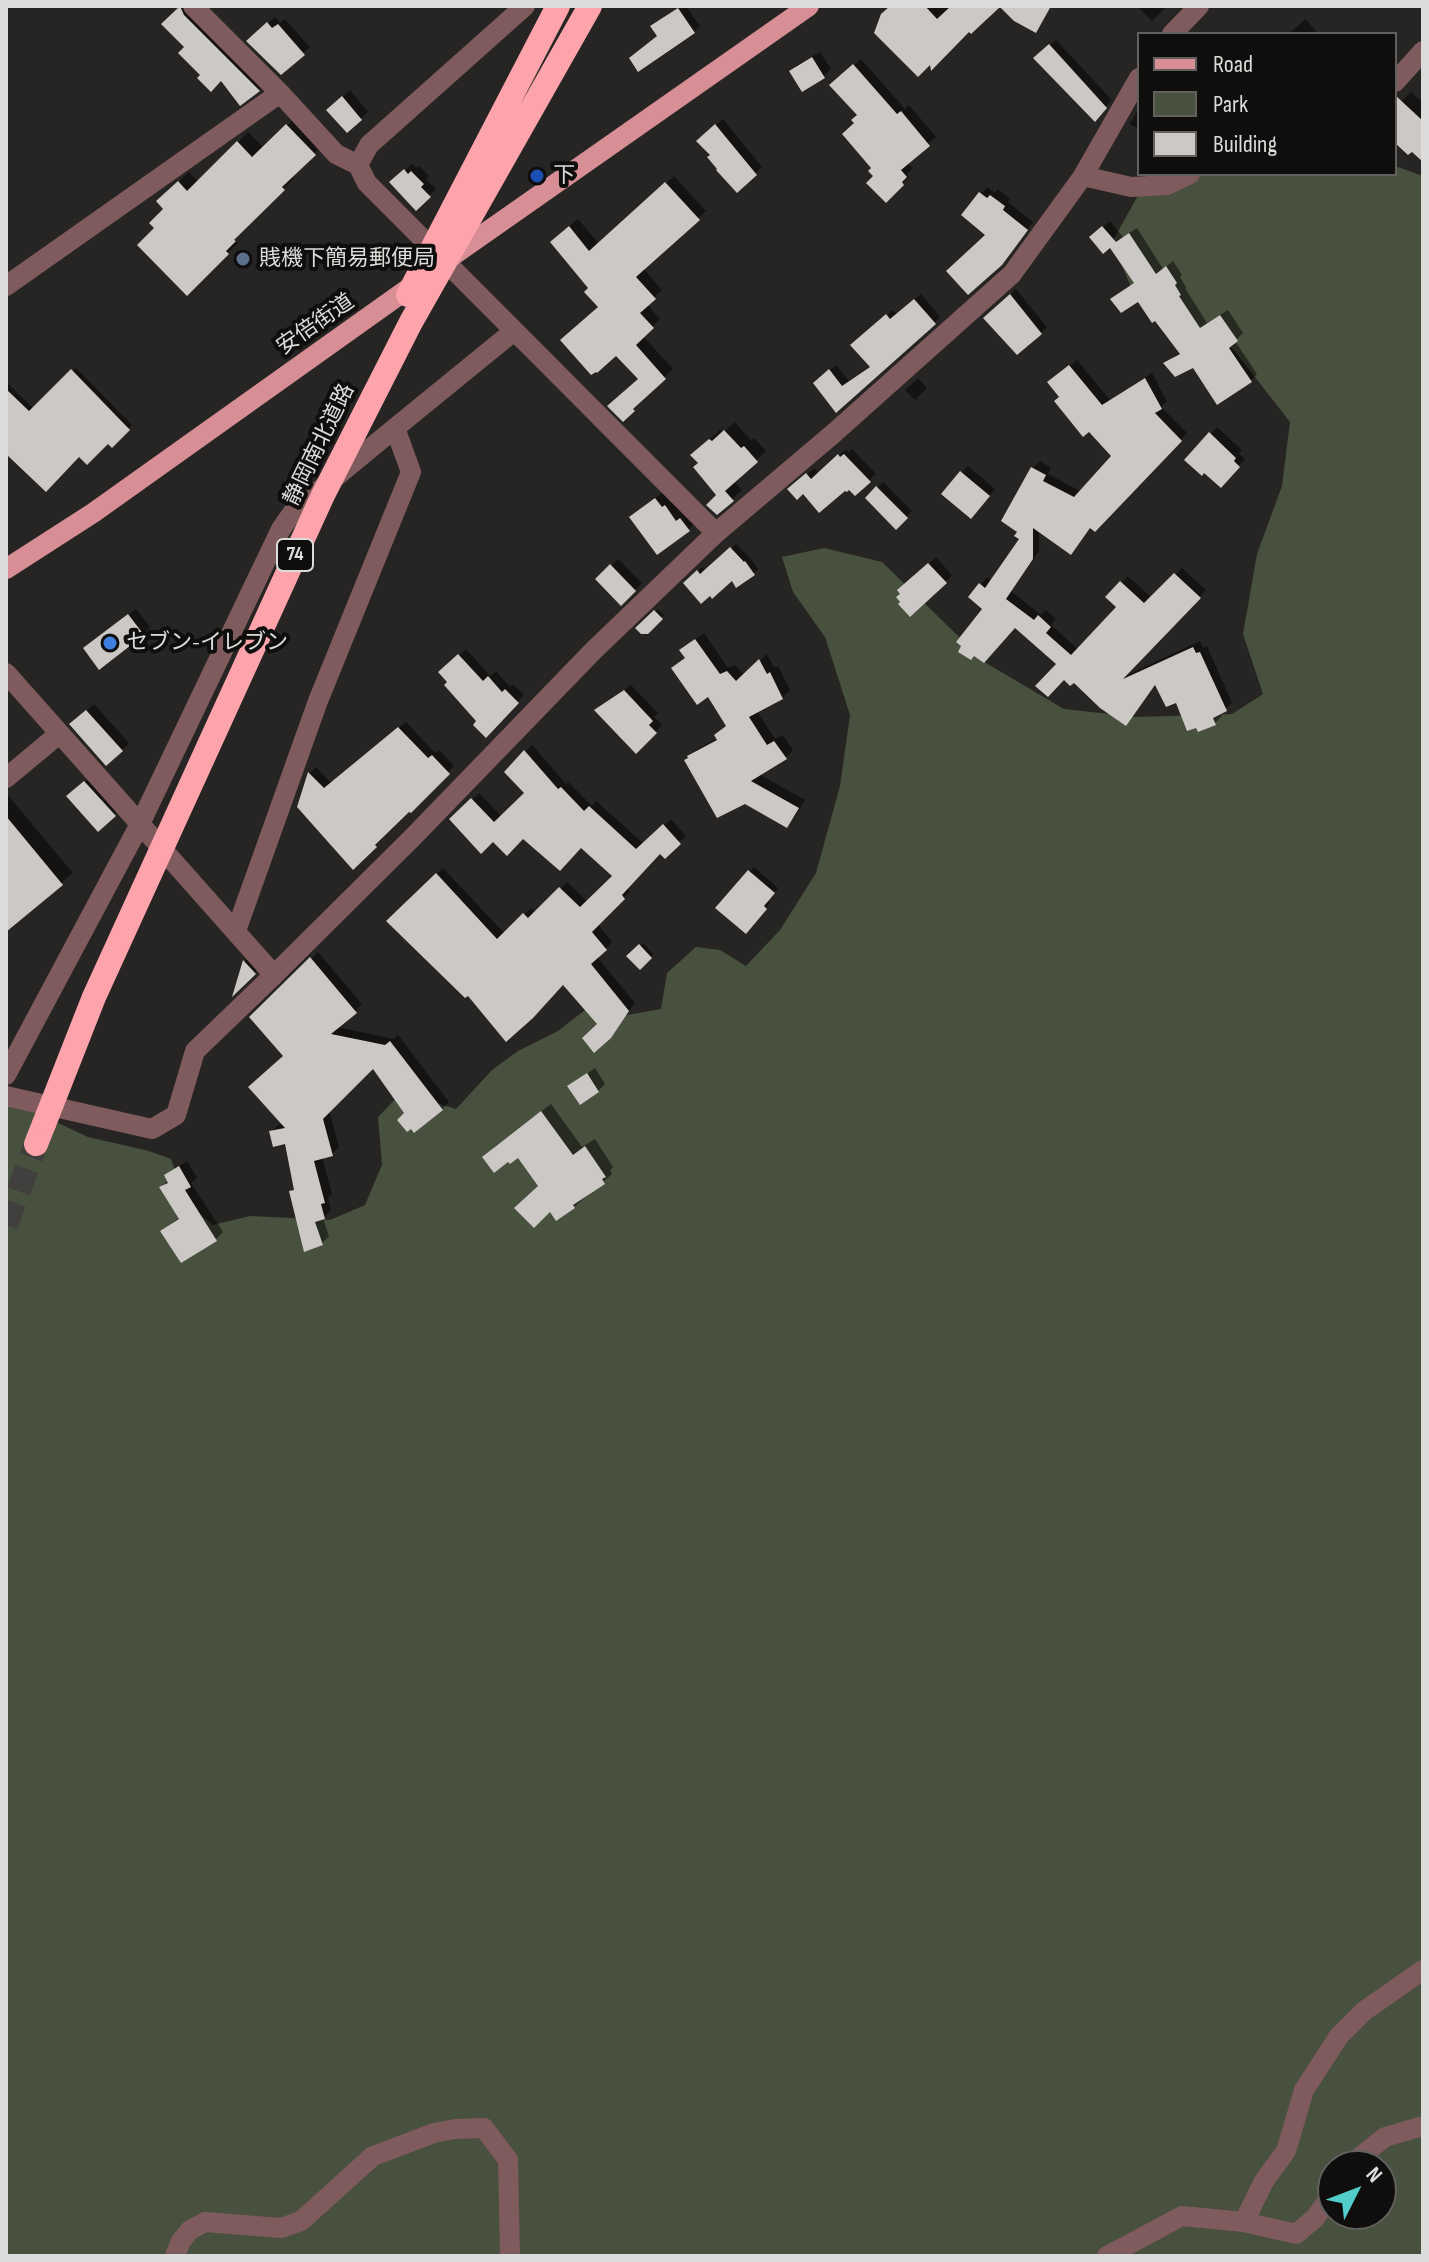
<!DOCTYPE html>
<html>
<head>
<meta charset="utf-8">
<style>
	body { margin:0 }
	#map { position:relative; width:1429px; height:2262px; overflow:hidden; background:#262523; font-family:"Sofia Sans Condensed",sans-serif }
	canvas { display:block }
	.frame { position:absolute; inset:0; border:8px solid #dcdcda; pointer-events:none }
	.legend { position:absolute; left:1137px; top:32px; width:260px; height:144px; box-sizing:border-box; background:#0f0e0d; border:2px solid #61605f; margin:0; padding:10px 14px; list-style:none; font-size:24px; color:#dcdcda }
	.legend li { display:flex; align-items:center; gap:16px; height:40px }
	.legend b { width:40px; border:2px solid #61605f }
	.north { position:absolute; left:1317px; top:2150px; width:80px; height:80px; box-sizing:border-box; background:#0f0e0d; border:2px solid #61605f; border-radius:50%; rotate:48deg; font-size:22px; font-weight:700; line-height:32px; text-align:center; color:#dcdcda }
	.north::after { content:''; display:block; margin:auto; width:28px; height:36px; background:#53cdc9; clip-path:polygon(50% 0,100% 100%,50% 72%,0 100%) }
</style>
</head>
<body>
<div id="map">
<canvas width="1429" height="2262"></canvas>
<div class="frame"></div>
<ul class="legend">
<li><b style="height:10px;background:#d88e95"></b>Road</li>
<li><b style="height:22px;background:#48503e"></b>Park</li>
<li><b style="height:22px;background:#cbc8c6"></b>Building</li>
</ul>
<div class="north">N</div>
</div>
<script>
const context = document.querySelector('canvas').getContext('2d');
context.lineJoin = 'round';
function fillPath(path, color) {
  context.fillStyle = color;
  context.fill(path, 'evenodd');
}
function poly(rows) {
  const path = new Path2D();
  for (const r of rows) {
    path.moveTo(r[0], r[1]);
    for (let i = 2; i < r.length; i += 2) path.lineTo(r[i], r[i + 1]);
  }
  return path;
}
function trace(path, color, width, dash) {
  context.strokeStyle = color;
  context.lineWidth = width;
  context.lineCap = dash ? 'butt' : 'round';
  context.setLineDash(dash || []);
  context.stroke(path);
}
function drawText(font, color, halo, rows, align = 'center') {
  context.font = font + ' "Sofia Sans Condensed","Noto Sans JP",sans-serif';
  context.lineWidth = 8;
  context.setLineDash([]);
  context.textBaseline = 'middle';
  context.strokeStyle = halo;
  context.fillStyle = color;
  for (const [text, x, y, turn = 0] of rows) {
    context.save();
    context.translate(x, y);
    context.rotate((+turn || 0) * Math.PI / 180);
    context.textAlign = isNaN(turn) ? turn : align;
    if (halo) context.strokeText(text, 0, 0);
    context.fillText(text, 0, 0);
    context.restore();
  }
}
fillPath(poly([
	[1395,166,1423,176,1423,2256,6,2256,6,1106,22,1106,88,1137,149,1151,171,1159,186,1202,213,1225,250,1216,330,1220,365,1205,382,1165,378,1117,402,1092,456,1109,492,1070,518,1051,558,1031,594,1003,622,1016,661,1009,667,973,696,947,720,950,746,966,780,930,816,873,840,786,850,715,825,637,793,592,782,557,824,548,882,562,986,663,1064,709,1137,717,1232,714,1263,694,1243,634,1257,554,1282,486,1290,422,1233,349,1134,294,1112,242,1150,174,1395,174],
	[1333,2166,1381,2166,1381,2214,1333,2214]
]), '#48503e');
fillPath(poly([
	[182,6,195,6,268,80,259,90,203,75,187,47,164,24],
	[681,6,686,6,700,26,694,32,659,36,653,26],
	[892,6,999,6,971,31],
	[1137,6,1167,6,1152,21],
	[275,17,280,23,285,19,310,47,281,73,255,34],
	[1306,19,1318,34,1288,34],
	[1056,40,1112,100,1100,113,1036,58],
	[820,52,831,69,824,76,791,71,798,64],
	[861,59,905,109,909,105,936,137,907,163,913,168,907,174,909,177,886,200,857,123,859,114,832,85],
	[350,90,368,112,348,130,329,110],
	[1411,92,1423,103,1423,159,1395,140,1395,108],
	[1139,108,1139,129,1130,124],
	[298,115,325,143,291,176,294,178,243,228,245,230,235,239,238,243,187,293,156,228,166,209,158,201,189,172,199,182,248,132,264,148],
	[723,119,762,167,737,191,712,155,706,134],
	[412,164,416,168,419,166,429,176,426,179,436,189,416,208,392,182],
	[674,176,706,211,643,268,662,290,647,304,660,319,643,336,673,369,640,400,641,402,623,419,640,379,560,234,578,219,599,244],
	[987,187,995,193,998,189,1010,199,1008,202,1033,222,1001,264,988,234,981,194],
	[1110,221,1123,237,1137,228,1163,269,1173,261,1182,275,1180,277,1186,287,1185,288,1207,323,1228,310,1243,333,1235,341,1257,374,1250,381,1193,365,1165,363,1181,352,1139,299,1119,293,1136,282,1098,231],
	[1016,289,1047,327,1041,333,986,318],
	[921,294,940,317,836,410,821,377,836,365,849,381,871,366,859,340,893,310,897,314],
	[1077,360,1110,400,1152,373,1167,401,1161,407,1187,433,1095,529,1091,526,1039,530,1039,551,1011,591,1041,615,1046,610,1056,619,1051,625,1079,650,1119,607,1108,597,1128,576,1152,598,1182,568,1206,590,1123,677,1200,641,1203,648,1207,646,1232,703,1220,712,1222,716,1215,723,1177,700,1157,683,1132,717,1074,680,1064,677,1059,664,1016,626,984,609,971,597,987,577,992,581,1022,539,1033,468,1040,461,1051,468,1048,474,1082,492,1114,456,1062,396,1057,376],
	[76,368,132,425,112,445,108,442,79,454,6,450,6,382,34,409],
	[918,378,927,388,915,400,905,390],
	[735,422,751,440,754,438,766,451,734,481,742,490,717,513,719,495,700,463,703,445,720,430,723,433],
	[1217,427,1242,450,1239,454,1245,459,1221,485,1187,460],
	[846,449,849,452,852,449,876,474,856,493,849,487,797,483,814,468,819,473],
	[968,466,995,489,978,509,961,473],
	[883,482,912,511,896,527,867,498],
	[663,492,670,502,673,500,684,515,688,513,695,523,688,530,631,517],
	[736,544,750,558,758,569,754,573,737,585,732,578,711,593,686,583,702,567,706,571],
	[936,557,952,575,946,582,903,594,900,591],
	[618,559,642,583,621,603,598,579],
	[136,609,150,627,143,634,92,642],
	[658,609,664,615,647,632,638,628],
	[704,633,728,668,735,665,745,675,767,654,774,668,778,666,790,690,782,698,757,711,775,739,783,735,793,750,786,758,759,774,805,800,794,818,786,826,689,756,697,749,718,738,728,725,687,657,689,643],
	[466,649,490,676,496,671,510,687,513,684,524,695,486,735,450,682,447,666],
	[631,685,658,713,654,717,662,725,636,751,603,704],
	[94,704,129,743,122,750,79,718],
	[406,722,435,753,439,750,454,766,411,810,380,837,382,839,353,867,299,806,310,773,316,767,331,783],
	[532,745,566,784,568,782,592,806,596,801,644,844,671,819,686,836,665,856,660,851,627,888,630,891,598,924,612,942,597,957,635,1003,610,1036,564,982,468,993,388,921,443,868,505,934,531,908,536,913,567,882,588,902,615,876,581,845,523,837,493,839,451,820,479,793,502,817,527,793,506,772],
	[92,776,121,808,114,815,76,790],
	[7,794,73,873,6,929,6,795],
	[754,867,778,888,767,900,770,903,751,926,718,907],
	[643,943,653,954,640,967,629,956],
	[318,952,362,1004,337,1027,394,1039,398,1035,449,1102,442,1109,407,1113,374,1066,329,1110,339,1147,332,1154,322,1157,332,1194,328,1198,331,1210,323,1218,329,1236,322,1243,291,1192,296,1187,287,1142,271,1132,278,1125,283,1124,285,1056,252,1017],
	[247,959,257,970,236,990,245,961],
	[595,1068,605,1084,598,1091,570,1086],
	[551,1104,582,1147,595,1139,613,1167,610,1170,612,1174,574,1207,540,1186,519,1155,493,1148],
	[187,1161,197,1178,191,1183,223,1232,216,1239,181,1260,162,1231,180,1217,161,1187,169,1180,166,1176]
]), '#0007');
fillPath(poly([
	[180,6,184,15,260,91,240,106,221,81,211,92,197,78,200,75,178,53,184,47,161,24],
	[890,6,925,6,937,19,951,6,1051,6,1036,33,1014,21,1000,7,971,34,969,32,931,71,930,65,918,77,874,33,881,14],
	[678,8,695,33,638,72,629,58,657,36,650,26],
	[267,22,272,28,278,24,305,55,281,75,246,41],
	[1049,44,1107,108,1095,122,1033,58],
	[812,57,825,78,802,92,789,71],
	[853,64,897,114,901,111,930,146,901,170,907,177,902,182,904,185,886,203,866,183,873,176,868,171,871,168,842,134,854,123,851,120,857,115,829,85],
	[1395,95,1423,121,1423,162,1412,152,1408,155,1395,143],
	[342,96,362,120,347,133,326,110],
	[286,124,316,155,282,187,285,190,234,240,236,241,226,251,229,254,187,296,137,245,154,228,149,223,163,209,156,201,178,181,187,191,237,141,252,157],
	[715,124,757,175,737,193,716,170,717,169,707,157,710,155,696,141],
	[404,169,408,174,411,171,424,184,421,187,431,197,416,211,389,182],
	[665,182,700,220,636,277,656,299,640,313,654,328,636,345,666,379,633,409,635,411,623,422,607,406,638,379,616,356,597,373,596,372,591,375,560,340,598,307,584,292,588,288,550,242,569,226,589,251],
	[979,192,987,198,990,195,1005,206,1003,210,1028,230,1002,265,968,295,946,271,985,235,961,215],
	[1102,226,1116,242,1129,233,1156,274,1166,266,1177,283,1175,285,1181,295,1179,296,1200,328,1220,315,1238,341,1229,348,1252,382,1217,405,1193,368,1175,377,1163,363,1180,354,1155,321,1152,323,1138,302,1121,313,1110,299,1134,283,1110,248,1103,254,1089,237],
	[1010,294,1042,334,1017,355,983,318],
	[914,299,936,324,836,413,813,383,829,369,842,386,870,367,850,345,886,314,890,319],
	[1069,365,1102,405,1145,378,1162,409,1155,413,1182,441,1095,532,1090,528,1071,555,1033,528,1033,559,1006,599,1034,620,1038,615,1051,627,1046,633,1071,655,1116,607,1105,597,1120,581,1144,603,1174,573,1201,598,1123,679,1193,647,1196,653,1200,652,1227,711,1213,718,1216,725,1198,732,1196,728,1187,731,1176,703,1166,707,1155,685,1126,726,1100,708,1074,683,1070,686,1064,680,1048,697,1035,686,1056,664,1015,628,984,663,974,656,971,660,958,652,961,646,956,642,982,609,968,597,979,583,985,588,1019,539,1014,536,1017,532,1001,521,1031,467,1046,475,1043,481,1074,497,1111,456,1089,432,1083,437,1054,401,1059,397,1047,382],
	[71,369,130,430,112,448,108,444,87,465,79,457,46,492,6,454,6,389,29,411],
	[724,430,741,448,744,446,758,462,725,491,734,501,717,515,706,505,716,495,693,467,698,463,690,455,709,439,712,441],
	[1209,432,1236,458,1234,461,1240,467,1221,488,1204,473,1202,476,1184,460],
	[838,454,840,457,844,454,871,482,855,496,849,490,847,492,845,491,819,513,803,494,797,500,787,489,806,473,811,479],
	[960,471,990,496,971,519,941,494],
	[876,486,908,518,896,530,865,498],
	[655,498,662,507,665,505,676,521,680,518,690,531,657,555,629,517],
	[730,547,744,562,745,561,755,575,736,588,732,581,712,599,710,596,701,604,683,583,697,570,700,574],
	[928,563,947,583,910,617,898,604,900,602,896,597,900,594,897,590],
	[610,564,636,591,621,606,595,579],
	[654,610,663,619,648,634,641,634,635,628],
	[128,614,144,635,99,670,83,648],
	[695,639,720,674,727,671,736,681,759,659,767,674,770,672,783,699,749,717,767,745,774,741,787,759,751,781,799,808,787,828,745,804,717,818,684,760,688,758,687,756,717,740,714,735,726,726,708,697,697,705,671,668,685,658,679,650],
	[458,654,483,681,488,676,502,692,505,689,519,703,486,738,473,725,476,721,444,685,447,682,438,672],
	[624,690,653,721,649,725,657,733,636,754,594,710],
	[86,710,123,751,106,766,69,724],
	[398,727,428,758,432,755,450,774,411,813,409,812,375,845,377,847,353,870,297,807,308,772,324,788],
	[524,750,558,789,561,787,584,811,589,806,636,849,663,824,681,844,665,859,660,854,622,895,625,899,592,932,607,950,591,964,629,1011,611,1038,594,1053,582,1038,597,1024,563,985,533,1018,506,1042,468,996,465,998,386,921,436,873,497,939,523,913,528,918,559,887,580,907,612,876,581,848,560,871,523,839,507,856,493,842,481,854,449,819,471,798,494,822,524,793,504,772],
	[84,781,116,816,98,832,66,796],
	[6,816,63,885,6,932],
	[748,870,775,893,764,906,767,909,746,934,715,908],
	[639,944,652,958,640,970,626,956],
	[310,957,357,1013,331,1034,385,1045,390,1041,443,1110,414,1133,411,1129,407,1132,397,1120,404,1113,373,1069,323,1119,333,1156,314,1161,325,1203,321,1204,325,1219,315,1222,323,1245,304,1252,289,1191,294,1190,285,1144,273,1147,269,1131,285,1128,248,1087,283,1056,249,1017],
	[243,960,256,974,232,997],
	[587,1073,599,1092,580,1105,567,1086],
	[541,1111,573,1155,585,1146,606,1177,602,1179,605,1184,573,1205,575,1208,556,1221,550,1212,534,1228,514,1208,538,1186,518,1158,510,1164,508,1162,494,1173,482,1157],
	[179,1166,191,1187,185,1190,217,1241,181,1263,160,1231,179,1219,159,1187,168,1183,164,1175]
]), '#cbc8c6');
trace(poly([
	[6,1225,36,1144]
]), '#41403e', 24, [24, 12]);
trace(poly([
	[193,6,280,93,336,154,358,165,367,183,716,533],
	[1172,34,1199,6],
	[1395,82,1423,51],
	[358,165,369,145,525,6],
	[1083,176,1131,187,1167,185,1190,174],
	[6,286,280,93],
	[6,673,274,975,413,837,594,650,716,533,834,433,1012,274,1083,176,1139,78],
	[6,778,59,734],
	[236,931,318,701,411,472,395,428,514,331],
	[6,1075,140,824,281,529,293,512,395,428],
	[6,1096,152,1129,176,1115,195,1051,274,975],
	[1353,2166,1360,2157,1385,2137,1423,2126],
	[1244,2222,1264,2181,1286,2151,1304,2090,1339,2036,1364,2011,1423,1970],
	[175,2256,181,2241,190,2230,205,2222,281,2228,301,2221,373,2156,434,2133,455,2129,484,2128,508,2160,510,2256],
	[1107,2256,1182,2216,1244,2222,1296,2234,1315,2218,1333,2193]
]), '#7f5b5d', 20);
trace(poly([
	[448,259,809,6],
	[6,569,93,513,416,283]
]), '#d88e95', 20);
trace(poly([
	[36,1144,44,1124]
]), '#fca3ab', 24);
trace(poly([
	[408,295,558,6],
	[44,1124,94,997,323,495,411,322,590,6]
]), '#fca3ab', 24);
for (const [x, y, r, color] of [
	[537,176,8,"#1a4fb4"],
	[243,259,8,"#5c6f8a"],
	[110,643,8,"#3f7fe0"]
]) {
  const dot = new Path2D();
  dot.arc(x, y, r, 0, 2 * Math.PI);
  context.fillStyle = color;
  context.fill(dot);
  trace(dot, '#0f0e0d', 3);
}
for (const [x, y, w] of [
	[295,555,36]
]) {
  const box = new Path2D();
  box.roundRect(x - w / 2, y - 16, w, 32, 6);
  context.fillStyle = '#0f0e0d';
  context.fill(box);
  trace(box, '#dcdcda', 2);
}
drawText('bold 20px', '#dcdcda', null, [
	["74",295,555]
]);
drawText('22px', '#dcdcda', '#0f0e0d', [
	["下",553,176],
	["賎機下簡易郵便局",259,259],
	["セブン-イレブン",126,643]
], 'left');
drawText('22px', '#dcdcda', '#0f0e0d', [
	["安倍街道",316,325,-35],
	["静岡南北道路",320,445,-64]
]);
</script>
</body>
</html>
